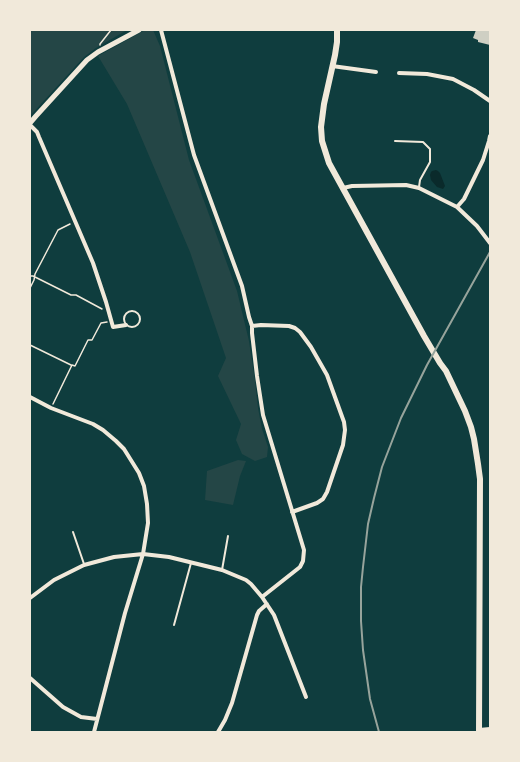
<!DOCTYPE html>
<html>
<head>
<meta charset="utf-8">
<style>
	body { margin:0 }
	#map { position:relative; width:520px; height:762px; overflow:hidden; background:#0f3d3e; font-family:Raleway,sans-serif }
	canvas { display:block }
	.frame { position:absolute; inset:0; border:31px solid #f1e9da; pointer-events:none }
</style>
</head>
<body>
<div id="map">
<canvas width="520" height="762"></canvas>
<div class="frame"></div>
</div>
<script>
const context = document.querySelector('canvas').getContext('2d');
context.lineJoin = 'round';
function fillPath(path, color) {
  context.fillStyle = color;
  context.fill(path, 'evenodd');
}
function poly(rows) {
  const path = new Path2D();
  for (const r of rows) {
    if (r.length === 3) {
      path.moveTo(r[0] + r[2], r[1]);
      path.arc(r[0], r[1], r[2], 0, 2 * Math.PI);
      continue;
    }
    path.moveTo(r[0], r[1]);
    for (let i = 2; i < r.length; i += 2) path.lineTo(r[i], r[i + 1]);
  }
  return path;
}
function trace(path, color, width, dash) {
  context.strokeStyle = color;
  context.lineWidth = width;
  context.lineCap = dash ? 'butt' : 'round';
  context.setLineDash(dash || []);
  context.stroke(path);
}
fillPath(poly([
	[30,30,127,30,96,48,84,57,30,116],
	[145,30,153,30,160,46,189,160,237,291,249,341,255,381,258,408,262,429,268,447,267,457,255,461,242,454,236,440,241,424,218,376,226,358,190,252,127,104,98,56],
	[238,460,246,461,240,476,233,505,205,500,207,471]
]), '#244646');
fillPath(poly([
	[436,170,438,171,440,173,445,186,443,189,437,187,431,180,430,175,431,172,432,171]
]), '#0a2a2b');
fillPath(poly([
	[476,30,490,30,490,45,478,42,478,40,473,38]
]), '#cfcfc3');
trace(poly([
	[100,45,100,44,111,30],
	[30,276,33,276,71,295,76,295,102,309],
	[30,288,34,280,35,274,58,230,70,224],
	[30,345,71,365],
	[53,404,72,365,75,366,88,340,92,340,101,323,107,322]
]), '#f1e9da', 1.5);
trace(poly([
	[395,141,423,142,430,149,430,162,420,180,419,187],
	[132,319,8],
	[73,532,84,564],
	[222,570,228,536],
	[174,625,191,563]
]), '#f1e9da', 2);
trace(poly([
	[161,30,194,155,242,286,249,317,252,326,252,333,257,376,263,415,304,550,303,561,300,567,262,597],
	[332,66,376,72],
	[399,73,427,74,453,79,474,90,490,101],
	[30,125,37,132,39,137,93,263,106,302,113,327,126,325],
	[343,188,352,186,406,185,419,188,457,207,477,226,490,243],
	[457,207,464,199,483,160,489,141,490,136],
	[252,326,261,325,289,326,295,328,300,332,311,347,327,375,344,422,345,430,343,445,327,492,323,499,317,503,292,512],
	[30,397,51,408,93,424,103,430,116,441,124,449,139,473,144,486,147,504,148,523,143,554,125,613,94,732],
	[30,598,54,580,84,565,114,557,143,554,169,557,222,570,246,580,251,584,262,597,274,615,306,697],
	[30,678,63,707,81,717,97,719],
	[479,730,490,729],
	[218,732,225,720,232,703,257,615,259,611,267,604]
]), '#f1e9da', 4);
trace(poly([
	[30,123,36,116,87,60,98,52,139,30]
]), '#f1e9da', 5);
trace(poly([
	[337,30,337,42,335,55,324,104,321,127,322,141,329,163,424,336,440,363,446,371,465,411,471,427,474,439,478,464,480,479,479,732]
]), '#f1e9da', 6);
trace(poly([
	[379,732,370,699,363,650,361,621,361,587,363,567,368,524,374,498,382,467,401,418,427,365,490,252]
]), '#97a49c', 2);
</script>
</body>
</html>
